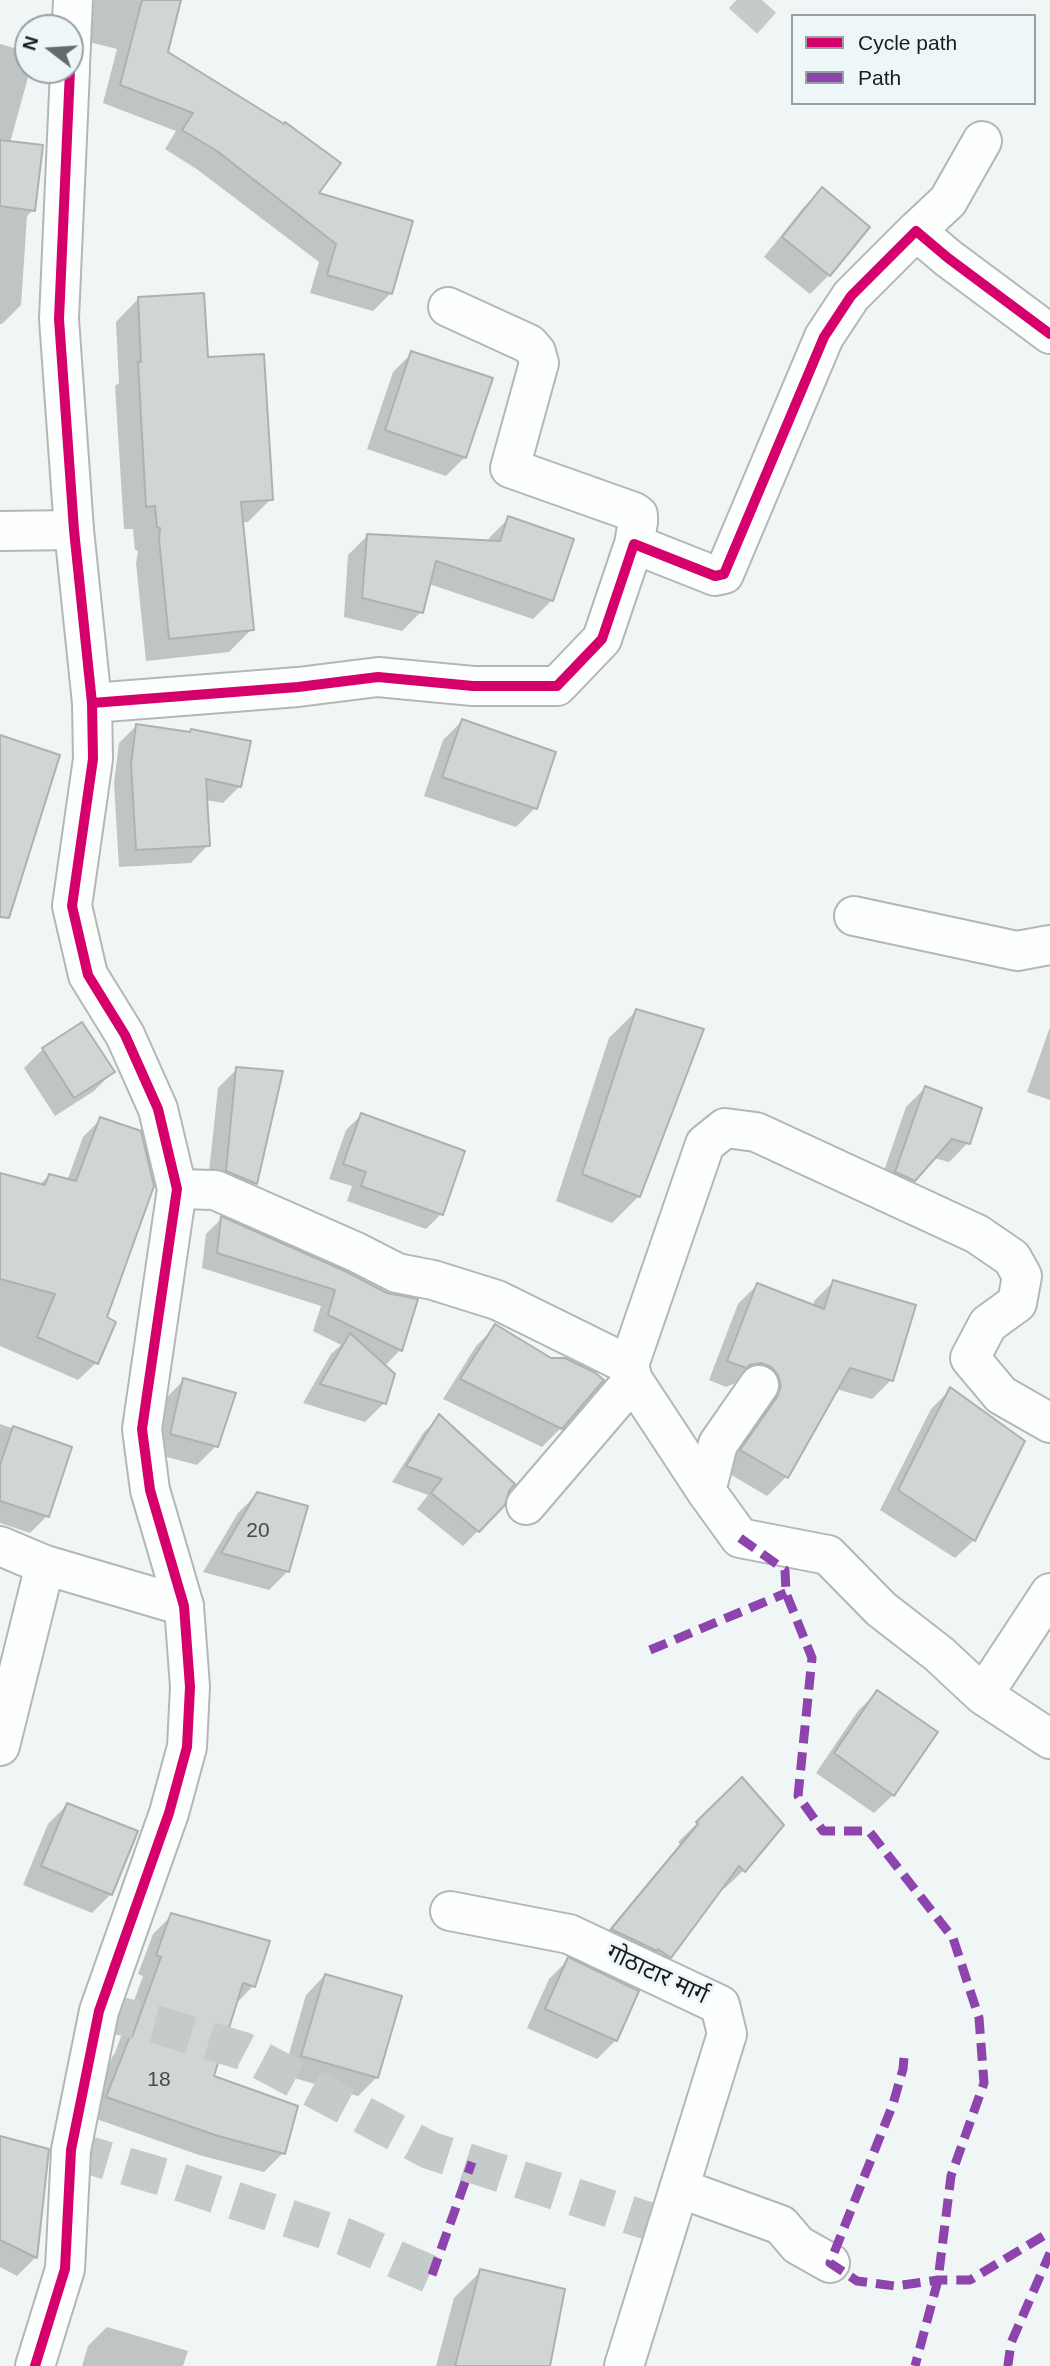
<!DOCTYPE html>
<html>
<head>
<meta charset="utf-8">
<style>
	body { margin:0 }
	#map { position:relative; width:1050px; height:2366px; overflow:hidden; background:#f0f5f6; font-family:Arial,sans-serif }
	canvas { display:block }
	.legend { position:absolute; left:791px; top:14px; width:245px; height:91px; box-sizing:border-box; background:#edf7f9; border:2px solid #99a0a1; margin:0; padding:9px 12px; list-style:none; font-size:21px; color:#1a1d1e }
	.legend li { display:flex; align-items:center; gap:14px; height:35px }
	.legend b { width:35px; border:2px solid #99a0a1 }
	.north { position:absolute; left:14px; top:14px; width:70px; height:70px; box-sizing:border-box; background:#edf7f9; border:2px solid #99a0a1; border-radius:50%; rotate:287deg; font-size:19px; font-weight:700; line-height:28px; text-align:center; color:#1a1d1e }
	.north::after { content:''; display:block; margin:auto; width:24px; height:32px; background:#65696a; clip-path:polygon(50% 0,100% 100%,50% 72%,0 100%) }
</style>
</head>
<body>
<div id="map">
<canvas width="1050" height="2366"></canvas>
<ul class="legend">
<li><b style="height:9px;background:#d6006c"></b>Cycle path</li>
<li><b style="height:9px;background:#8e44ad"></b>Path</li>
</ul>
<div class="north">N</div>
</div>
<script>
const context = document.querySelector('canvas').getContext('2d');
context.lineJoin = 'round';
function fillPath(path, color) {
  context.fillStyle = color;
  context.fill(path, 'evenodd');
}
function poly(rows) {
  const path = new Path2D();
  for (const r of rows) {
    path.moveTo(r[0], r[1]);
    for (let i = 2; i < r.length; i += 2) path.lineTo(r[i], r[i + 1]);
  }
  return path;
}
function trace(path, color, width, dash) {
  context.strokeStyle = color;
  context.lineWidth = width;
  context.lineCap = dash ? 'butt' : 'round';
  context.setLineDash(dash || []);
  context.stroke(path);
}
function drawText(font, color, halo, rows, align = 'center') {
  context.font = font + ' Arial,"Noto Sans Devanagari",sans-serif';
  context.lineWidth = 6;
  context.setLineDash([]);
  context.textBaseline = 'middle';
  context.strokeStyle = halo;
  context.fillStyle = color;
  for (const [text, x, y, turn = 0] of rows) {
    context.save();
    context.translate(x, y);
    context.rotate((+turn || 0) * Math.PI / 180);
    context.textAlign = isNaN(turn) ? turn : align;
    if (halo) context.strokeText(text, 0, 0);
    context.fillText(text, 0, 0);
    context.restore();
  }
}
fillPath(poly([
	[94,0,179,0,166,53,316,194,391,293,373,311,310,293,319,262,198,170,165,149,176,131,103,103,117,49,85,41],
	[0,44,28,52,30,70,10,143,33,210,27,216,21,305,2,324,0,324],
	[822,189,867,227,829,275,810,294,764,257,803,208],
	[138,299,206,359,271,499,248,522,241,522,252,629,229,652,146,661,136,563,138,551,135,550,133,529,124,529,115,386,119,383,116,322],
	[412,353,465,457,446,476,367,449,393,372],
	[509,518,552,600,533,619,429,584,421,612,402,631,344,617,348,555,367,536,488,542,490,537],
	[462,721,535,808,516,827,424,796,443,740],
	[136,726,189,733,191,730,240,786,223,803,205,800,208,845,191,863,119,867,114,783,119,743],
	[636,1011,639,1196,612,1223,556,1201,609,1038],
	[82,1024,113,1072,94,1091,55,1116,24,1068,43,1049],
	[1050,1027,1050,1100,1027,1092],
	[237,1069,281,1072,255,1184,236,1202,207,1190,218,1088],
	[925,1088,968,1143,949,1162,934,1158,895,1199,877,1191,906,1107],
	[361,1115,441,1214,426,1229,347,1201,352,1186,329,1179,346,1130],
	[101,1119,105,1318,96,1363,78,1380,0,1346,0,1175,39,1185,49,1176,67,1181,83,1137],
	[221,1219,346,1273,400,1350,384,1367,384,1403,365,1422,303,1403,331,1354,341,1345,313,1331,321,1306,202,1268,206,1234],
	[833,1282,891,1380,872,1399,836,1389,786,1477,767,1496,723,1470,740,1381,726,1387,709,1380,738,1304,757,1285,813,1307,814,1301],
	[495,1327,550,1360,561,1428,542,1447,443,1399,476,1346],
	[184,1380,216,1446,197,1465,152,1453,165,1399],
	[950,1390,974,1540,955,1558,880,1510,931,1409],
	[439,1417,478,1531,463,1546,417,1509,428,1495,392,1482,424,1432],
	[0,1424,70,1448,47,1516,30,1533,0,1523],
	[257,1494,288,1571,269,1590,203,1572,238,1513],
	[877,1692,893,1795,874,1813,816,1773,858,1711],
	[742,1780,782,1825,743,1871,724,1889,721,1886,670,1956,651,1975,593,1949,680,1844,678,1842],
	[67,1805,111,1894,92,1913,23,1885,48,1824],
	[172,1915,253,1986,235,2005,212,2078,283,2153,264,2172,199,2155,88,2116,112,2057,115,2053,143,1976,138,1974,153,1934],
	[568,1960,616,2040,597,2059,527,2028,549,1979],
	[325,1975,377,2077,358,2096,283,2075,306,1995],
	[0,2138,36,2257,17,2276,0,2267],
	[481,2271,548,2366,436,2366,454,2298],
	[107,2327,188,2351,183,2366,82,2366,88,2346]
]), '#0003');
const building = poly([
	[142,0,181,0,168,52,284,124,285,122,341,163,319,193,413,221,392,294,327,275,336,244,217,151,182,130,193,113,120,85,142,0],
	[0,140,43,145,35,211,0,206,0,140],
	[822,187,870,227,830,276,782,237,822,187],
	[204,293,208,357,264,354,273,500,241,502,254,630,169,639,159,539,160,528,157,527,155,506,146,507,138,362,141,362,138,297,204,293],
	[411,351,493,378,466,458,385,430,411,351],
	[508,516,574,539,553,601,436,561,423,613,362,598,367,534,500,541,508,516],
	[462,719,556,752,537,809,442,777,462,719],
	[136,724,190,732,191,729,251,741,241,787,206,779,210,846,136,850,131,765,136,724],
	[0,735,60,755,9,918,0,917,0,735],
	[636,1009,704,1029,640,1197,582,1174,636,1009],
	[82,1022,115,1072,74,1098,42,1048,82,1022],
	[236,1067,283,1071,257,1184,226,1171,236,1067],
	[925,1086,982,1108,970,1144,952,1139,915,1181,895,1172,925,1086],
	[361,1113,465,1151,443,1215,361,1186,366,1172,343,1164,361,1113],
	[100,1117,141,1131,154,1186,107,1317,116,1322,98,1364,37,1337,55,1294,0,1279,0,1173,45,1185,49,1174,76,1181,100,1117],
	[221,1216,347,1272,387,1293,418,1299,402,1351,328,1315,335,1290,217,1253,221,1216],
	[833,1280,916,1305,893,1381,850,1368,788,1478,740,1450,777,1397,781,1386,778,1375,771,1367,761,1363,750,1365,746,1368,727,1361,757,1283,824,1309,833,1280],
	[495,1324,551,1358,565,1358,594,1372,604,1380,562,1429,460,1379,495,1324],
	[350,1333,395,1374,386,1404,320,1384,350,1333],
	[183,1378,236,1393,218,1447,170,1434,183,1378],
	[950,1387,1025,1441,975,1541,898,1490,950,1387],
	[439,1414,515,1484,509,1491,505,1505,479,1532,431,1493,442,1479,406,1466,439,1414],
	[13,1426,72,1447,49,1517,0,1501,0,1465,13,1426],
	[257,1492,308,1506,289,1572,221,1553,257,1492],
	[877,1690,938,1732,894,1796,834,1753,877,1690],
	[742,1777,784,1825,745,1872,739,1866,671,1958,658,1949,657,1951,611,1929,698,1824,696,1822,742,1777],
	[67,1803,138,1831,112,1895,41,1866,67,1803],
	[171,1913,270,1941,255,1987,243,1983,214,2076,298,2106,285,2154,218,2136,106,2097,130,2036,132,2037,161,1957,156,1955,171,1913],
	[568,1957,639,1991,617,2041,545,2009,568,1957],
	[325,1974,402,1996,378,2078,301,2056,325,1974],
	[0,2136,49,2149,37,2258,0,2240,0,2136],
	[480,2269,565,2289,550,2366,455,2366,480,2269]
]);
fillPath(building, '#d1d5d6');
trace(building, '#adb1b2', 2);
trace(poly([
	[743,21,762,0],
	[99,2011,158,2025,243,2051,429,2150,667,2227],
	[71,2150,173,2180,345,2237,432,2275]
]), '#c5cacb', 38, [38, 19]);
const minor = poly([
	[916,231,948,201,982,141],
	[448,307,529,344,536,352,539,363,510,468,634,512,638,515,638,522,634,544],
	[0,531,74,530],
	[92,703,298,687,378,677,473,686,557,686,602,639,634,544,715,576,724,574,824,337,851,296,916,231,948,258,1050,334],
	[854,916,1017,951,1050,945],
	[177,1189,215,1190,356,1252,397,1273,433,1280,497,1300,629,1365,633,1380,706,1491,740,1538,828,1555,881,1609,939,1654,983,1695,1050,1739],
	[629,1365,705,1144,725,1128,756,1132,977,1234,1012,1258,1022,1276,1017,1303,988,1324,970,1358,1001,1395,1050,1423],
	[706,1491,718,1444,759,1385],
	[526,1505,633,1380],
	[0,1546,45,1565,0,1746],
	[45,1565,184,1606],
	[983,1695,1050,1593],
	[450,1911,569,1934,720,2005,727,2034,624,2366],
	[679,2188,781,2225,798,2245,830,2263]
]);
const tertiary = poly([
	[70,65,73,0],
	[35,2366,65,2269,71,2150,99,2011,169,1813,187,1747,190,1687,184,1606,150,1490,142,1429,177,1189,158,1109,125,1035,88,975,72,906,93,759,92,703,74,530,59,319,70,70]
]);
trace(minor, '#b3b7b8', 42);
trace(tertiary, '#b3b7b8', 42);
trace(minor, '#fdfefe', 38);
trace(tertiary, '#fdfefe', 38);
trace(poly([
	[740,1538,785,1570,786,1593,812,1658,798,1796,823,1831,869,1831,953,1938,979,2018,984,2083,951,2176,938,2280,915,2366],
	[650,1650,786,1593],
	[904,2058,903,2069,893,2104,830,2263,857,2281,895,2286,938,2280,970,2280,1050,2232],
	[432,2275,472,2162],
	[1011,2366,1008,2365,1011,2343,1050,2253]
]), '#8e44ad', 9, [18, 9]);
trace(poly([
	[92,703,298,687,378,677,473,686,557,686,602,639,634,544,715,576,724,574,824,337,851,296,916,231,948,258,1050,334],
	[35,2366,65,2269,71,2150,99,2011,169,1813,187,1747,190,1687,184,1606,150,1490,142,1429,177,1189,158,1109,125,1035,88,975,72,906,93,759,92,703,74,530,59,319,70,70]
]), '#d6006c', 10);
drawText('21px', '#484b4c', null, [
	["20",258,1531],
	["18",159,2080]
]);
drawText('24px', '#1a1d1e', '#edf7f9', [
	["गोठाटार मार्ग",657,1975,25]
]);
</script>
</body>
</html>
